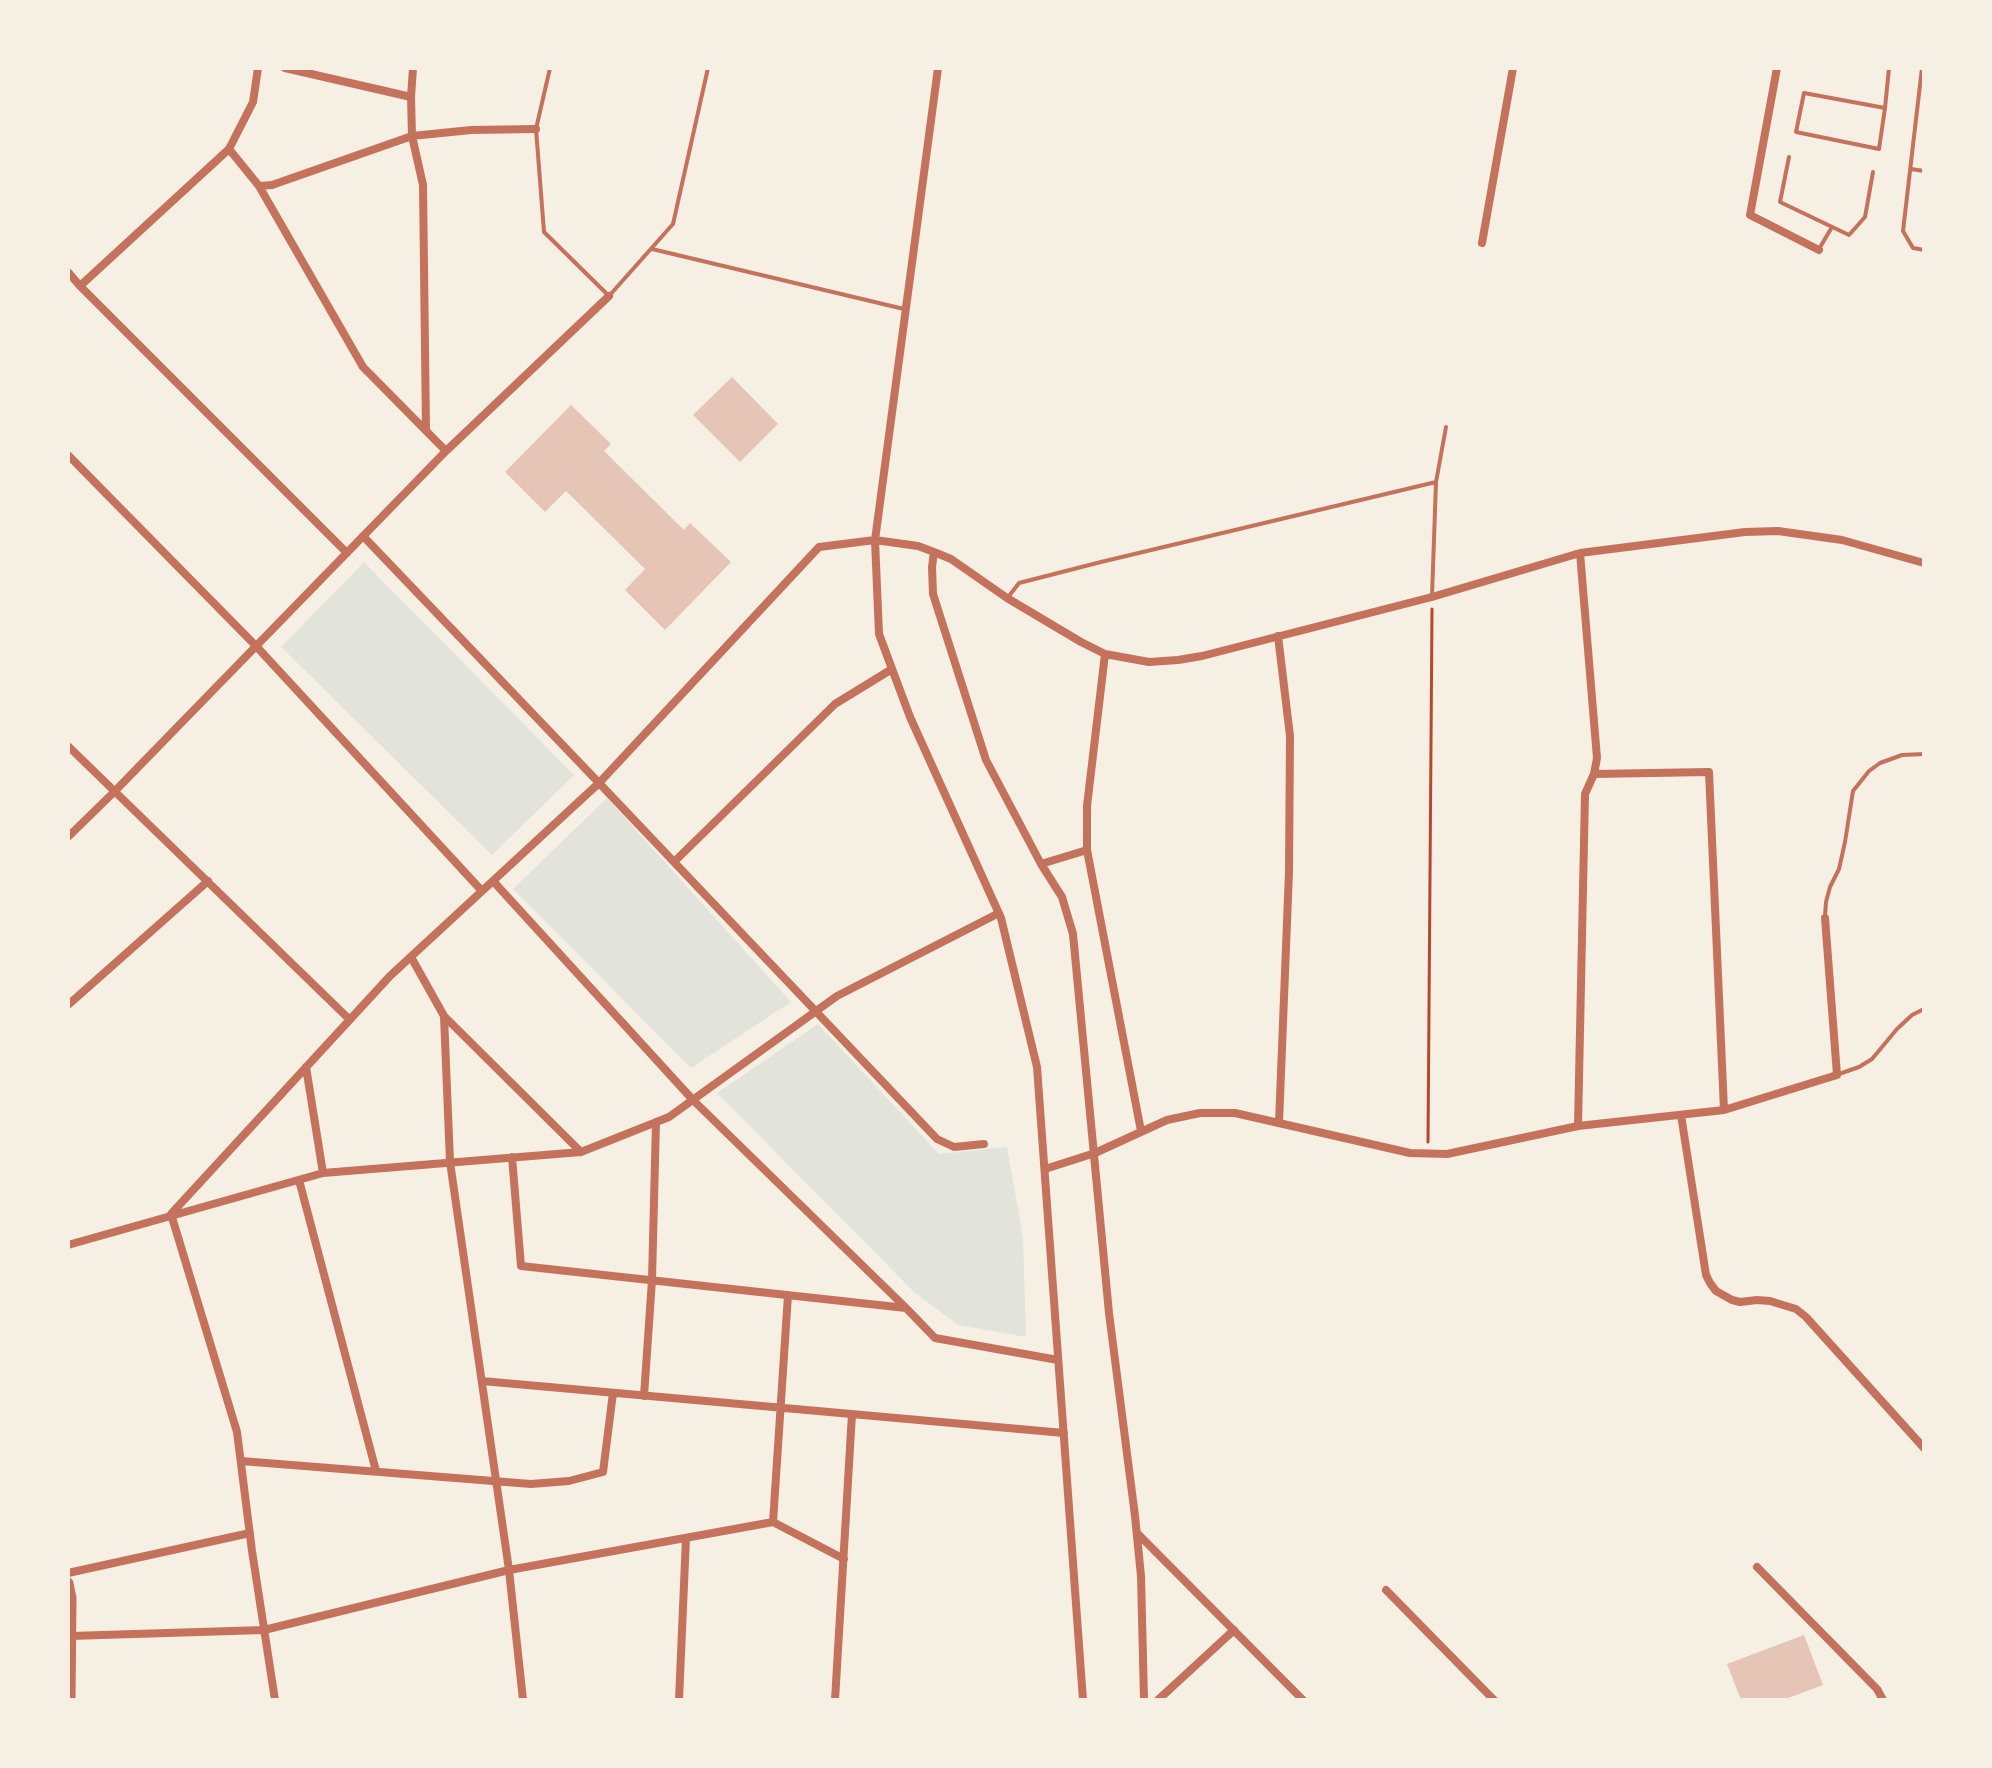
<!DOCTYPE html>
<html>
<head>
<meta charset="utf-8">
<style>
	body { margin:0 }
	#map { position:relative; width:1992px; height:1768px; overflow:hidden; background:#f6efe4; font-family:Quicksand,sans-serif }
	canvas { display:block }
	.frame { position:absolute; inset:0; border:70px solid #f6efe4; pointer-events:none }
</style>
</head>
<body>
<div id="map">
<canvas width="1992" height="1768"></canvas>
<div class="frame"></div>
</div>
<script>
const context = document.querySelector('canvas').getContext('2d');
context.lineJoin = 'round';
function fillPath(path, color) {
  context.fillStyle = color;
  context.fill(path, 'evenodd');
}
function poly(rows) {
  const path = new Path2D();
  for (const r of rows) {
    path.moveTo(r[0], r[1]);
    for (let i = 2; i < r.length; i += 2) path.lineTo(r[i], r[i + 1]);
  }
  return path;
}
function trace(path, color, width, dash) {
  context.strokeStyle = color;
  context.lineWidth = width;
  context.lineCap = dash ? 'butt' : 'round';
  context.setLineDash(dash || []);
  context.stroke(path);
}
fillPath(poly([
	[364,562,574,775,492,855,281,647],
	[607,798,791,1002,691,1068,513,889],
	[818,1024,939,1154,1007,1147,1023,1238,1026,1337,958,1325,914,1292,717,1093]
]), '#e2e4dc');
fillPath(poly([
	[732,377,778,424,740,462,693,415],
	[571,405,611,444,604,451,684,530,690,523,731,562,665,630,625,590,645,569,566,491,545,512,505,472],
	[1804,1635,1823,1685,1783,1700,1741,1700,1727,1664]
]), '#e6c5b7');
trace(poly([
	[1428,1142,1432,609]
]), '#b5482f', 3);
trace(poly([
	[550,68,536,129,544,232,609,296,673,224,708,68],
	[1922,68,1903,231,1913,248,1924,250],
	[1885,108,1804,93,1796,132,1879,149,1885,108,1889,68],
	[1789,157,1780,202,1849,235,1865,217,1873,172],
	[1911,169,1924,171],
	[652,249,904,309],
	[1819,249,1832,227],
	[1009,596,1019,583,1101,562,1436,482],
	[1432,596,1436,482,1446,427],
	[1825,916,1826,902,1830,887,1839,869,1845,842,1853,791,1869,771,1880,763,1902,755,1924,754],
	[1839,1074,1859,1067,1872,1059,1897,1029,1912,1015,1924,1009]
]), '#c5725c', 4);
trace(poly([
	[258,68,253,102,229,149,259,186,272,185,412,136,471,130,536,129],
	[285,68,411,97],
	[413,68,411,97,412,136,423,185,426,430],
	[938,68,875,540,879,634,910,717,1001,918,1037,1067,1083,1700],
	[1777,68,1750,215,1819,250],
	[229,149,80,286,347,553],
	[259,186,363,367,446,451,609,296],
	[1482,243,1513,68],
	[68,272,80,286],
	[68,455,256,646,482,891],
	[363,536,599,783,819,547,875,540,918,546,934,552,951,559,1007,598,1081,642,1105,654,1149,662,1178,660,1202,656,1432,597,1580,553,1745,532,1778,531,1842,540,1924,563],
	[934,552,932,567,933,594,986,760,1041,864,1062,897,1073,934,1109,1313,1135,1516,1141,1576,1144,1700],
	[1278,636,1290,736,1289,872,1279,1123],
	[1105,654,1087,806,1087,850,1141,1131],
	[68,746,349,1019],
	[1594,774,1709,772,1724,1110],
	[68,837,115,791,446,451],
	[674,862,835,704,892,669],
	[1041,864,1087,850],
	[493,881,693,1100,905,1307],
	[411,957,444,1016,450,1162,509,1570,523,1700],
	[68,1005,208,881],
	[444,1016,581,1152],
	[306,1067,323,1173],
	[1681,1115,1706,1275,1710,1283,1716,1291,1732,1300,1740,1302,1757,1300,1770,1301,1796,1309,1806,1317,1924,1448],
	[1578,1126,1585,794,1594,774,1597,758,1580,553],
	[512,1157,521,1266,906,1308,935,1338,1058,1360],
	[1045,1169,1095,1153,1167,1120,1200,1113,1235,1113,1410,1153,1447,1154,1578,1126,1724,1110,1837,1075,1825,918],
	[299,1180,376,1471],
	[68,1245,323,1173,581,1152,669,1117,837,996,999,913],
	[482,1381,1064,1433],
	[644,1396,652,1280,656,1122],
	[241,1461,531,1484,569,1481,603,1472,613,1393],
	[773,1522,788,1295],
	[1137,1533,1303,1700],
	[1757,1567,1877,1689,1883,1700],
	[68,1573,250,1533],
	[1386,1590,1494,1700],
	[70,1636,264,1630,509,1570,773,1522,844,1559],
	[275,1700,252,1551,237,1432,171,1214,390,976,599,783,937,1139,954,1147,984,1144],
	[679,1700,686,1538],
	[835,1700,852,1414],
	[1158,1700,1234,1630]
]), '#c5725c', 8);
trace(poly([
	[68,1583,71,1598,70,1700]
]), '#c5725c', 11);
</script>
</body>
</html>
